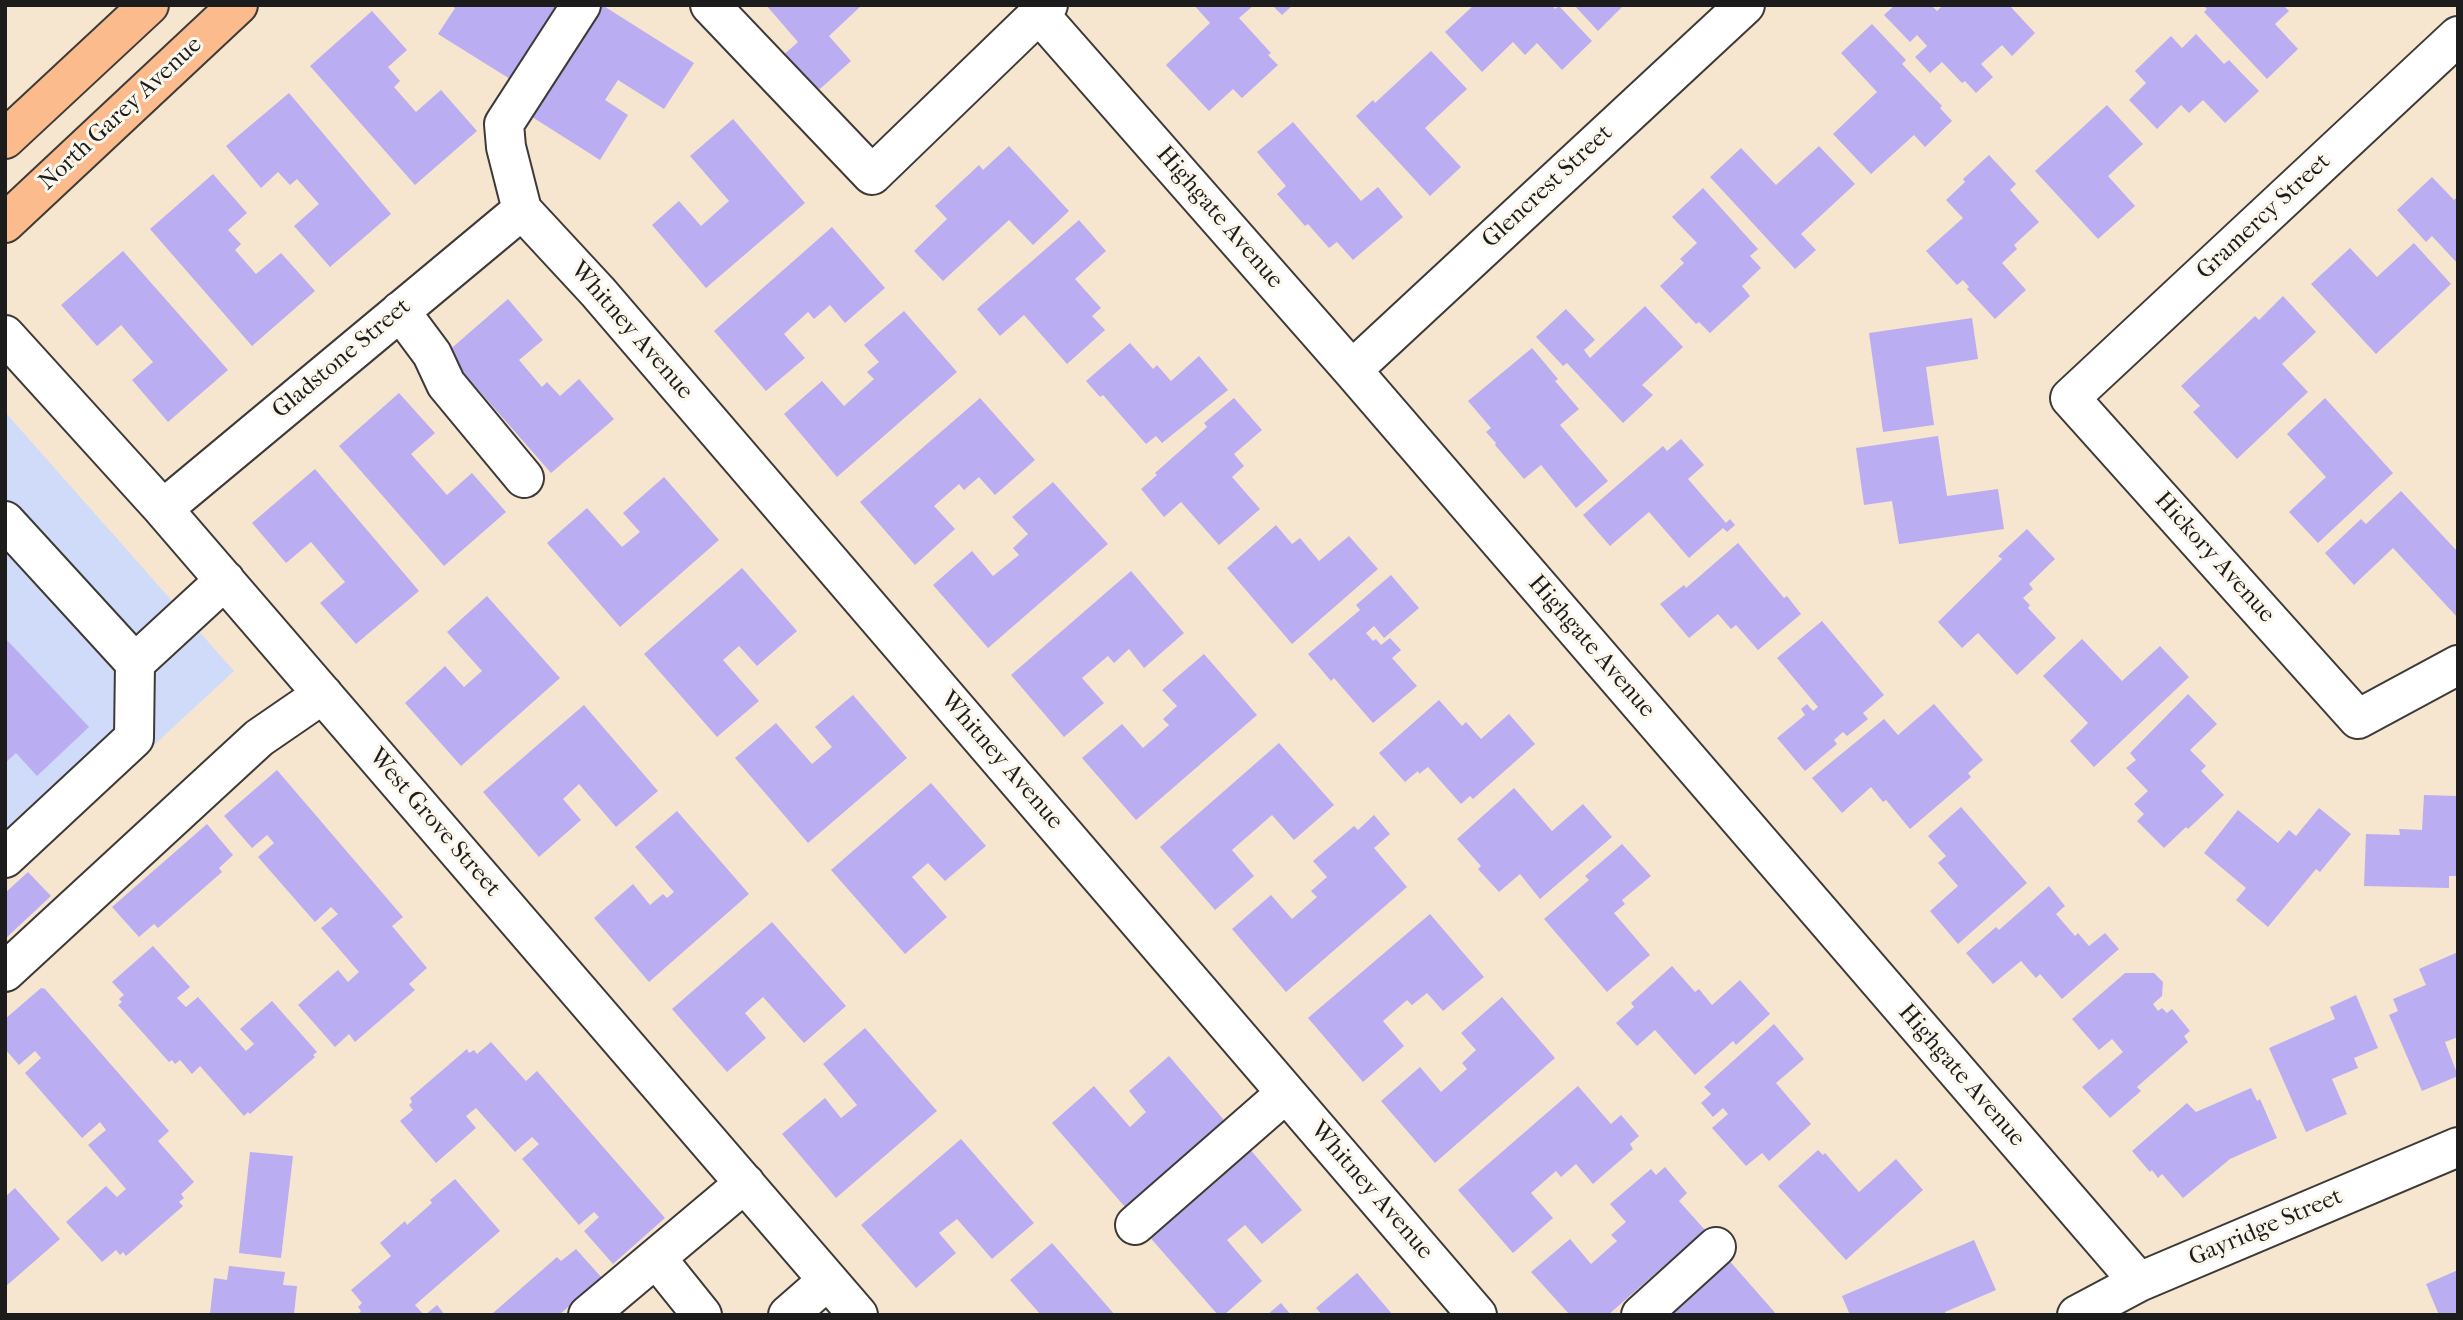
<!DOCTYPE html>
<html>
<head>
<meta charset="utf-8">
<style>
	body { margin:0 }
	#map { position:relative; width:2463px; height:1320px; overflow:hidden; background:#f6e6cf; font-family:"IM FELL French Canon",serif }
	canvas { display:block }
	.frame { position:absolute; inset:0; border:7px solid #1c1c1c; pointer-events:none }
</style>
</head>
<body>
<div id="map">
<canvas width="2463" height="1320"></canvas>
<div class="frame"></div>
</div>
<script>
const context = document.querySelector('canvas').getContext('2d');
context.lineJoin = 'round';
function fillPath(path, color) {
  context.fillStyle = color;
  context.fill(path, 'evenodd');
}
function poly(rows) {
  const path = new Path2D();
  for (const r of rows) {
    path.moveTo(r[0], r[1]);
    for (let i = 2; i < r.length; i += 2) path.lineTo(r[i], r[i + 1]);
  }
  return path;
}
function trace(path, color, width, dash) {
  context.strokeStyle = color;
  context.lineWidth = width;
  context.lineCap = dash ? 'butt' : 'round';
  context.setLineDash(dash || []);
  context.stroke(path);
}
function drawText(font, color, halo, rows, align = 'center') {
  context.font = font + ' "IM FELL French Canon",serif';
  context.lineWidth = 6;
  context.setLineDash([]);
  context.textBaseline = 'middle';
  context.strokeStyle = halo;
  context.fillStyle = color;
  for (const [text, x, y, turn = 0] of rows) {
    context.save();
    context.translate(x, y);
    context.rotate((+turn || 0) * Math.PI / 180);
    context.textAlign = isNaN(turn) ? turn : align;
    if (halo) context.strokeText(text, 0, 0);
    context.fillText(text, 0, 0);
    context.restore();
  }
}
fillPath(poly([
	[5,412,234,671,5,883]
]), '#d0daf9');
fillPath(poly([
	[450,5,557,5,510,79,438,34,455,8],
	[598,5,602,5,694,63,664,109,618,80,605,100,628,115,600,160,529,115],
	[766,5,862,5,829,36,851,61,820,89,817,87,811,92,780,58,798,42],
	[1194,5,1254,5,1239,18,1271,53,1268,55,1278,65,1242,98,1233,89,1209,111,1166,65,1210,23],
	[1272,5,1293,5,1282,15],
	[1474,5,1552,5,1555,9,1559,6,1592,41,1562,70,1537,43,1525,55,1513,42,1482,72,1445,32],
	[1574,5,1624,5,1598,31],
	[1895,5,1931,5,1937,11,1943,5,2009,5,2035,33,2012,56,2002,45,1981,64,1993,77,1976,93,1965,81,1962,83,1942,62,1930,73,1915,57,1927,46,1917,35,1910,42,1884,15],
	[2203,5,2287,5,2285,7,2289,11,2275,24,2298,49,2267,79,2204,12,2207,9],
	[372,11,407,50,388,67,400,81,394,87,416,112,441,90,477,131,415,185,310,66],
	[1872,24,1906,60,1902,64,1942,106,1940,108,1952,121,1925,147,1914,135,1871,174,1833,134,1877,92,1841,53],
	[2196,34,2224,64,2229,60,2259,91,2225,123,2203,100,2189,113,2181,105,2157,129,2129,100,2146,83,2135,71,2171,36,2182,48],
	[1431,51,1467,89,1425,128,1461,167,1430,196,1356,116,1373,100,1375,103],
	[289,93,391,214,330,267,294,226,319,204,297,179,290,185,278,172,261,188,226,146],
	[2107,105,2143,144,2108,176,2135,206,2098,239,2035,171],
	[733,119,805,203,706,288,652,225,679,201,701,226,729,201,690,156],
	[1293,122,1361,201,1378,187,1403,217,1353,260,1337,242,1329,248,1308,224,1305,226,1277,194,1286,186,1257,152],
	[1009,146,1069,211,1033,245,1009,220,943,281,914,251,947,219,935,206,979,165,983,170],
	[1819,146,1855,184,1801,234,1816,250,1795,269,1710,177,1741,148,1776,185],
	[1989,155,2016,184,2010,190,2039,222,2014,245,2017,249,2002,263,2026,290,1995,319,1967,289,1969,287,1963,280,1957,285,1926,251,1963,218,1946,200,1965,182,1963,179],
	[213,174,247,213,228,230,241,244,235,250,256,274,281,253,315,291,252,346,150,229],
	[2432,177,2454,200,2458,196,2458,264,2432,236,2426,242,2397,210],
	[1703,188,1758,249,1750,256,1761,268,1742,286,1750,296,1710,333,1699,322,1696,324,1660,286,1684,263,1680,259,1697,243,1672,217],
	[1079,220,1106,251,1075,279,1101,308,1092,316,1105,330,1067,364,1024,315,1000,336,977,309],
	[832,227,885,288,845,323,830,305,814,319,808,312,784,334,805,358,766,391,714,331],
	[2414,243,2451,284,2376,354,2311,284,2350,248,2377,277],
	[123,251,228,370,168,422,132,380,153,362,121,325,97,346,61,305],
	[2283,296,2316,332,2282,364,2308,392,2237,459,2193,412,2200,406,2181,386,2255,316,2259,320],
	[508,299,543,340,519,360,542,387,547,382,560,396,579,379,614,419,551,473,446,353],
	[1645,306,1683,347,1642,385,1653,395,1623,423,1567,363,1563,366,1536,337,1566,309,1595,340,1584,350,1590,358],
	[904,311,957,372,837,477,784,414,822,381,844,406,874,379,867,372,879,362,864,345],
	[1972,318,1978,359,1926,367,1934,425,1883,432,1869,333],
	[1130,343,1153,369,1157,365,1171,381,1199,356,1228,390,1162,443,1156,436,1146,444,1103,395,1100,397,1086,381],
	[1532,348,1558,379,1555,381,1579,409,1560,425,1608,481,1576,508,1541,465,1524,479,1495,445,1496,443,1486,432,1491,428,1468,401],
	[399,393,435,433,411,454,447,495,472,473,506,512,444,566,339,446],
	[980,398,1035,460,995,495,979,477,964,490,959,484,934,506,955,529,915,565,860,502],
	[1234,398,1262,430,1234,454,1244,466,1232,477,1260,509,1219,545,1181,502,1164,517,1141,489,1157,475,1155,473,1207,427,1204,423],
	[2325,398,2393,473,2318,543,2289,512,2326,477,2287,434],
	[1938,436,1947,496,1998,489,2004,529,1899,544,1892,501,1864,505,1856,448],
	[1681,439,1704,465,1688,479,1726,523,1730,519,1735,525,1727,532,1723,528,1689,558,1649,512,1610,546,1583,515,1663,446,1667,451],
	[315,469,419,591,356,644,320,603,345,582,311,542,286,563,252,523],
	[664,477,719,540,620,627,547,543,587,508,622,547,640,532,623,513],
	[1053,482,1108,544,988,648,933,585,972,551,993,576,1019,555,1013,548,1028,534,1012,517],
	[2401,491,2458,552,2458,618,2393,548,2354,585,2325,553,2361,519,2366,524],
	[1276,525,1292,544,1300,538,1319,561,1349,536,1378,569,1292,644,1227,568],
	[2027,529,2055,559,2029,584,2033,589,2023,598,2030,605,2028,608,2056,638,2017,675,1978,633,1962,648,1938,622,2002,559,1998,556],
	[1738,543,1784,598,1787,596,1801,614,1758,650,1736,625,1731,629,1718,614,1689,638,1660,604,1684,585,1686,588],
	[742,568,797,631,757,666,739,646,723,660,759,701,717,737,644,654],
	[1131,571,1184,633,1144,668,1129,649,1114,663,1108,656,1082,678,1104,703,1064,737,1011,675],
	[1391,575,1419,608,1384,638,1374,626,1366,633,1373,641,1376,639,1381,645,1390,638,1401,650,1392,658,1417,686,1373,723,1334,678,1331,681,1308,654,1360,610,1356,605],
	[487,596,560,678,461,766,405,703,445,666,464,687,482,671,447,632],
	[1822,621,1884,695,1863,713,1868,719,1847,736,1843,732,1834,740,1837,744,1805,771,1777,738,1805,715,1801,709,1807,704,1813,711,1818,707,1777,658],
	[5,638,89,727,37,776,16,753,5,763],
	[2082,639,2122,681,2160,646,2189,677,2094,767,2070,741,2088,723,2043,676],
	[1204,654,1257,715,1136,820,1082,758,1122,724,1143,748,1169,725,1163,719,1177,706,1162,690],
	[2188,694,2217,724,2190,750,2206,766,2201,771,2224,795,2188,829,2186,827,2164,848,2137,821,2144,814,2134,804,2148,791,2126,768,2136,760,2130,753],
	[853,695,907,758,808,843,735,758,776,723,812,764,832,747,815,727],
	[1439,700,1462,726,1466,722,1481,739,1509,714,1535,744,1473,799,1470,796,1461,804,1428,767,1419,774,1418,771,1405,782,1379,753],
	[1934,704,1983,760,1968,773,1971,777,1910,829,1886,800,1883,802,1871,787,1842,813,1812,778,1884,719,1898,735],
	[584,705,658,791,616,827,579,784,563,799,581,820,539,857,483,792],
	[1279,743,1334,805,1294,840,1272,815,1232,850,1254,876,1215,910,1160,847],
	[277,770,403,917,392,926,427,968,409,984,415,990,355,1042,349,1034,335,1047,298,1005,338,970,348,982,359,972,321,928,338,914,331,907,315,922,258,857,274,843,267,835,252,848,224,816],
	[931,783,986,846,945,881,928,863,912,877,947,917,905,954,831,870],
	[1514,788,1552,831,1583,804,1612,837,1540,899,1520,874,1499,892,1478,869,1481,866,1457,839],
	[2424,795,2458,796,2458,876,2449,876,2449,888,2364,886,2366,834,2400,835,2399,829,2422,830],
	[1961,807,2027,883,1958,944,1930,911,1958,886,1938,863,1946,856,1928,836],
	[2319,808,2351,834,2320,872,2316,869,2268,927,2236,900,2246,888,2204,853,2238,810,2278,843,2289,830,2296,836],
	[677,811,749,894,649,982,594,918,633,884,650,905,663,894,667,898,674,892,635,847],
	[1374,815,1390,834,1374,848,1407,887,1286,992,1232,929,1271,895,1292,919,1317,897,1311,891,1327,877,1313,861,1354,826,1358,830],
	[207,824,233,855,219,868,222,872,158,928,154,924,139,937,112,907],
	[1622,844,1651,876,1622,900,1625,904,1614,913,1650,955,1607,992,1544,919,1589,880,1585,876],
	[28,872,51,896,5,939,5,893],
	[2049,886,2065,906,2056,914,2075,936,2078,933,2089,946,2105,933,2119,949,2062,999,2040,974,2036,978,2021,961,1993,984,1966,953,1996,927,1999,930],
	[1430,914,1484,977,1443,1011,1427,993,1412,1005,1407,1000,1383,1021,1404,1046,1363,1082,1308,1018],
	[772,922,846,1006,804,1043,763,997,745,1013,766,1038,727,1072,672,1009],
	[153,946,190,987,177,998,186,1007,198,997,246,1051,254,1044,240,1029,272,1001,317,1052,313,1055,315,1057,250,1114,248,1112,244,1116,200,1066,192,1074,180,1060,175,1064,172,1060,169,1062,118,1005,122,1002,119,999,124,995,112,982],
	[2458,952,2458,1037,2445,1042,2458,1076,2422,1091,2389,1015,2398,1011,2393,999,2426,985,2419,969],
	[1672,966,1695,992,1699,989,1712,1005,1740,980,1770,1014,1736,1045,1733,1041,1695,1075,1655,1030,1637,1046,1616,1023,1634,1007,1631,1003],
	[2125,973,2154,973,2163,982,2162,996,2153,1004,2158,1011,2162,1008,2167,1013,2172,1009,2190,1031,2184,1036,2188,1042,2137,1087,2141,1091,2110,1118,2082,1087,2123,1052,2112,1039,2099,1050,2072,1019],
	[41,988,45,989,169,1131,158,1141,194,1182,181,1194,184,1198,179,1202,183,1206,126,1256,123,1252,120,1255,116,1250,102,1262,66,1222,106,1186,117,1197,126,1189,88,1145,106,1130,100,1122,82,1138,25,1073,41,1058,35,1051,19,1065,5,1049,5,1019],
	[2356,995,2378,1048,2354,1058,2358,1068,2332,1079,2347,1114,2306,1132,2269,1048,2335,1019,2330,1007],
	[1502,997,1555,1058,1435,1163,1381,1101,1420,1067,1441,1092,1467,1069,1462,1063,1476,1050,1461,1033],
	[1774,1024,1804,1059,1776,1083,1811,1124,1769,1161,1762,1153,1746,1166,1712,1128,1728,1114,1723,1108,1713,1117,1701,1103,1711,1094,1704,1087],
	[865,1028,937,1111,836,1198,782,1134,825,1098,841,1118,857,1105,823,1064],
	[491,1042,526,1081,537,1071,665,1218,613,1264,584,1231,599,1217,594,1212,579,1225,522,1159,539,1144,532,1137,515,1152,476,1108,466,1116,476,1128,436,1163,400,1121,413,1110,409,1105,412,1102,410,1098,467,1049,469,1053,474,1050,477,1054],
	[1169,1056,1224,1120,1125,1207,1052,1123,1094,1086,1130,1127,1146,1112,1129,1091],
	[1578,1086,1611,1124,1621,1115,1639,1136,1630,1144,1633,1149,1593,1184,1576,1164,1561,1177,1556,1171,1531,1193,1553,1218,1513,1253,1458,1190],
	[2251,1088,2257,1101,2260,1099,2277,1138,2230,1159,2183,1198,2162,1174,2158,1178,2152,1170,2150,1172,2132,1151,2187,1103,2196,1112],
	[961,1139,1034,1223,992,1259,957,1219,939,1233,956,1253,916,1288,861,1225],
	[1248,1147,1302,1210,1262,1244,1245,1225,1227,1240,1262,1281,1224,1315,1218,1315,1147,1234],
	[1818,1150,1823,1155,1825,1153,1859,1192,1896,1159,1923,1190,1846,1260,1778,1186],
	[250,1152,293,1156,281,1258,239,1253],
	[1665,1167,1687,1193,1679,1201,1705,1230,1608,1315,1570,1315,1531,1272,1570,1239,1591,1264,1617,1241,1611,1235,1626,1222,1610,1204,1651,1169,1656,1175],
	[455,1179,500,1231,415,1305,424,1315,357,1315,361,1311,358,1307,362,1303,351,1290,391,1256,380,1243,405,1221,407,1225,432,1203,430,1200],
	[15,1188,60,1239,5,1287,5,1197],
	[1974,1240,1996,1290,1945,1312,1946,1315,1850,1315,1842,1296],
	[1052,1243,1115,1315,1041,1315,1010,1280],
	[576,1249,602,1278,559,1315,494,1315,493,1313,557,1257,561,1261],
	[1727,1258,1777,1315,1662,1315],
	[229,1266,285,1272,283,1285,297,1286,294,1315,210,1314,214,1278,227,1280],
	[2458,1270,2458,1315,2439,1315,2426,1284],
	[1357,1273,1393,1315,1322,1315,1316,1308],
	[1281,1303,1291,1315,1267,1315],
	[437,1305,445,1315,425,1315]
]), '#bbadf1');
const minor = poly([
	[581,5,504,124,506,147,522,210,598,292,1477,1315],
	[710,5,872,175,1048,5],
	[1039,14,1352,370,2139,1282],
	[2458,36,2070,398,2358,719,2458,665],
	[400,311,432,354,446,384,524,478],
	[5,335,163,509,858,1315],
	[1352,370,1745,5],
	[163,509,522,210],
	[5,521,135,663],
	[5,858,134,738,135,663,225,580],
	[5,972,259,738,323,694],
	[1135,1225,1286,1093],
	[657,1259,702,1315],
	[588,1315,745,1183],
	[788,1315,828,1280],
	[1641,1315,1716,1247],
	[2077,1315,2139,1282,2458,1147]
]);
const major = poly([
	[5,139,149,5],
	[5,223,238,5]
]);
trace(minor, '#3d3a37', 42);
trace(major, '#3d3a37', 42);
trace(minor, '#fff', 38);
trace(major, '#fbbb8c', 38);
drawText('24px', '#1c1c1c', '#fbf7ec', [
	["North Garey Avenue",121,114,-43],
	["Glencrest Street",1548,187,-43],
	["Gramercy Street",2264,217,-43],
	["Highgate Avenue",1219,218,49],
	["Whitney Avenue",631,331,49],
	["Gladstone Street",342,359,-40],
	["Hickory Avenue",2214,558,48],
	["Highgate Avenue",1591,647,49],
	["Whitney Avenue",1001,761,49],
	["West Grove Street",434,823,49],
	["Highgate Avenue",1961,1076,49],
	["Whitney Avenue",1371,1191,49],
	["Gayridge Street",2266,1228,-23]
]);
</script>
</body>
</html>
